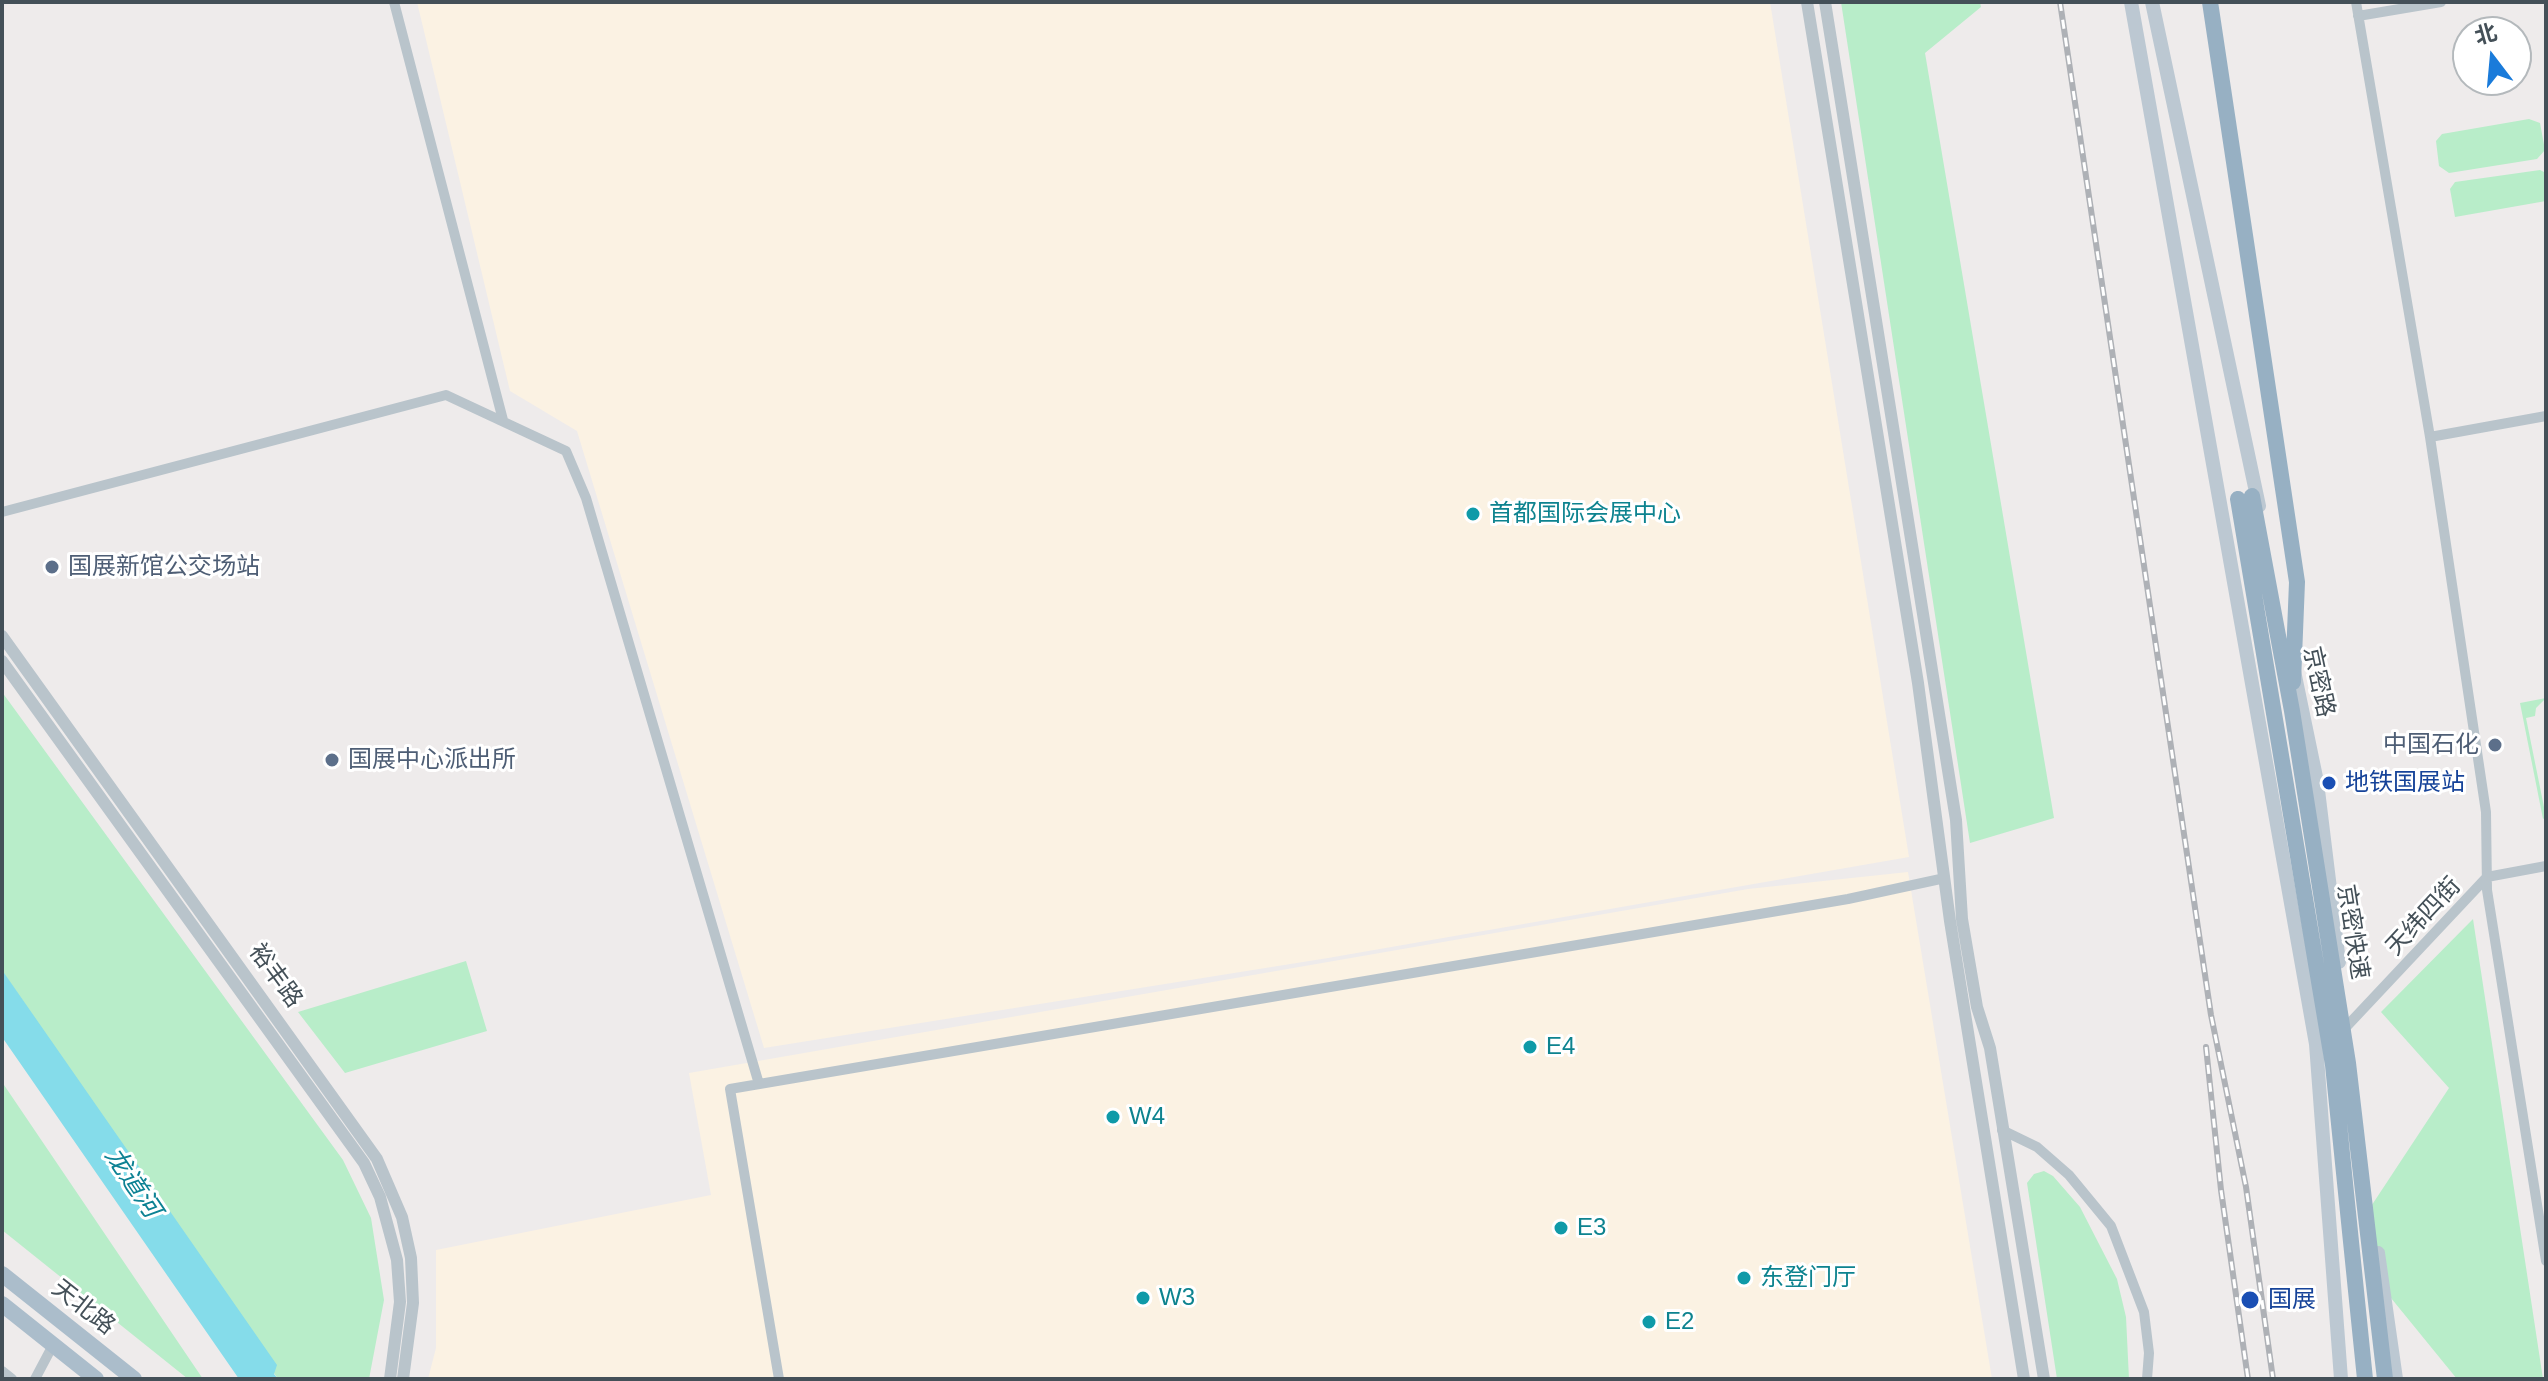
<!DOCTYPE html>
<html>
<head>
<meta charset="utf-8">
<style>
	body { margin:0 }
	#map { position:relative; width:2548px; height:1381px; overflow:hidden; background:#eeebeb; font-family:Helvetica,"Noto Sans SC",sans-serif }
	canvas { display:block }
	.frame { position:absolute; inset:0; border:4px solid #445058; pointer-events:none }
	.north { position:absolute; left:2452px; top:16px; width:80px; height:80px; box-sizing:border-box; background:#fff; border:2px solid #b4b9bc; border-radius:50%; rotate:344deg; font-size:22px; font-weight:700; line-height:32px; text-align:center; color:#445058 }
	.north::after { content:''; display:block; margin:auto; width:28px; height:36px; background:#1a7bda; clip-path:polygon(50% 0,100% 100%,50% 72%,0 100%) }
</style>
</head>
<body>
<div id="map">
<canvas width="2548" height="1381"></canvas>
<div class="frame"></div>
<div class="north">北</div>
</div>
<script>
const context = document.querySelector('canvas').getContext('2d');
context.lineJoin = 'round';
function fillPath(path, color) {
  context.fillStyle = color;
  context.fill(path, 'evenodd');
}
function poly(rows) {
  const path = new Path2D();
  for (const r of rows) {
    path.moveTo(r[0], r[1]);
    for (let i = 2; i < r.length; i += 2) path.lineTo(r[i], r[i + 1]);
  }
  return path;
}
function trace(path, color, width, dash) {
  context.strokeStyle = color;
  context.lineWidth = width;
  context.lineCap = dash ? 'butt' : 'round';
  context.setLineDash(dash || []);
  context.stroke(path);
}
function drawText(font, color, halo, rows, align = 'center') {
  context.font = font + ' Helvetica,"Noto Sans SC",sans-serif';
  context.lineWidth = 6;
  context.setLineDash([]);
  context.textBaseline = 'middle';
  context.strokeStyle = halo;
  context.fillStyle = color;
  for (const [text, x, y, turn = 0] of rows) {
    context.save();
    context.translate(x, y);
    context.rotate((+turn || 0) * Math.PI / 180);
    context.textAlign = isNaN(turn) ? turn : align;
    if (halo) context.strokeText(text, 0, 0);
    context.fillText(text, 0, 0);
    context.restore();
  }
}
fillPath(poly([
	[417,2,1770,2,1909,857,1328,958,764,1048,577,431,510,391],
	[1908,872,1992,1379,428,1379,436,1348,436,1250,711,1195,689,1073,1748,889]
]), '#fbf2e3');
fillPath(poly([
	[1841,2,1980,2,1981,7,1925,53,2054,818,1970,843],
	[2529,119,2540,123,2545,150,2537,159,2449,173,2439,166,2436,141,2442,134],
	[2540,170,2546,173,2546,201,2455,217,2450,189,2455,182],
	[2,692,343,1160,371,1218,384,1300,369,1379,278,1379,2,971],
	[2546,698,2536,708,2535,716,2526,718,2546,817,2543,819,2520,703],
	[2473,919,2543,1379,2457,1379,2369,1271,2362,1220,2449,1088,2381,1012],
	[466,961,487,1031,345,1073,298,1012],
	[2,1082,203,1379,188,1379,2,1230],
	[2044,1171,2053,1176,2080,1207,2117,1279,2126,1317,2129,1379,2057,1379,2027,1183,2034,1174]
]), '#b8edc9');
fillPath(poly([
	[2,970,277,1365,274,1374,278,1379,239,1379,2,1037]
]), '#85dcea');
trace(poly([
	[394,2,503,420],
	[2356,2,2430,437,2486,812,2487,890,2546,1261],
	[2358,16,2441,2],
	[2430,437,2546,416],
	[2,512,446,395,566,451,586,498,759,1084],
	[2347,1026,2487,877,2546,866],
	[2002,1130,2037,1147,2069,1175,2111,1226,2144,1312,2149,1353,2147,1379],
	[2,1371,12,1379],
	[35,1379,53,1345],
	[779,1379,730,1089,1848,899,1945,878]
]), '#b9c4cb', 10);
trace(poly([
	[1807,2,1918,683,1950,921,2024,1379],
	[1825,2,1956,820,1962,919,1977,1007,1990,1048,2044,1379],
	[2,636,377,1159,402,1217,411,1258,413,1303,403,1379],
	[2,661,364,1163,380,1197,397,1260,400,1302,390,1379]
]), '#b9c4cb', 12);
trace(poly([
	[2131,2,2316,1044,2341,1379],
	[2152,2,2259,506],
	[2294,671,2317,782,2339,962],
	[2378,1253,2396,1379]
]), '#bcc8d2', 14);
trace(poly([
	[2,1274,134,1379],
	[2,1304,96,1379]
]), '#abbdcb', 16);
trace(poly([
	[2210,2,2297,582,2293,682],
	[2252,496,2292,711,2348,1063,2385,1379],
	[2238,499,2333,1065,2365,1379]
]), '#97b0c3', 16);
const rail = poly([
	[2060,2,2211,1015,2246,1187,2273,1379],
	[2206,1047,2221,1190,2248,1379]
]);
trace(rail, '#aeb1b6', 6);
trace(rail, '#fff', 3, [9]);
for (const [x, y, r, color] of [
	[1473,514,8,"#0f9aa8"],
	[52,567,8,"#5c6f8a"],
	[2495,745,8,"#5c6f8a"],
	[332,760,8,"#5c6f8a"],
	[2329,783,8,"#1a4fb4"],
	[1530,1047,8,"#0f9aa8"],
	[1113,1117,8,"#0f9aa8"],
	[1561,1228,8,"#0f9aa8"],
	[1744,1278,8,"#0f9aa8"],
	[1143,1298,8,"#0f9aa8"],
	[2250,1300,10,"#1a4fb4"],
	[1649,1322,8,"#0f9aa8"]
]) {
  const dot = new Path2D();
  dot.arc(x, y, r, 0, 2 * Math.PI);
  context.fillStyle = color;
  context.fill(dot);
  trace(dot, '#fff', 3);
}
drawText('24px', '#0d838f', '#fff', [
	["首都国际会展中心",1489,514],
	["E4",1546,1047],
	["W4",1129,1117],
	["E3",1577,1228],
	["东登门厅",1760,1278],
	["W3",1159,1298],
	["E2",1665,1322]
], 'left');
drawText('24px', '#4e5e75', '#fff', [
	["国展新馆公交场站",68,567],
	["中国石化",2479,745,"right"],
	["国展中心派出所",348,760]
], 'left');
drawText('24px', '#445058', '#fff', [
	["京密路",2318,682,78],
	["天纬四街",2424,917,-47],
	["京密快速",2352,932,81],
	["裕丰路",275,976,54],
	["天北路",83,1308,38]
]);
drawText('24px', '#164399', '#fff', [
	["地铁国展站",2345,783],
	["国展",2268,1300]
], 'left');
drawText('italic 26px', '#0d8294', '#fff', [
	["龙道河",132,1183,56]
]);
</script>
</body>
</html>
